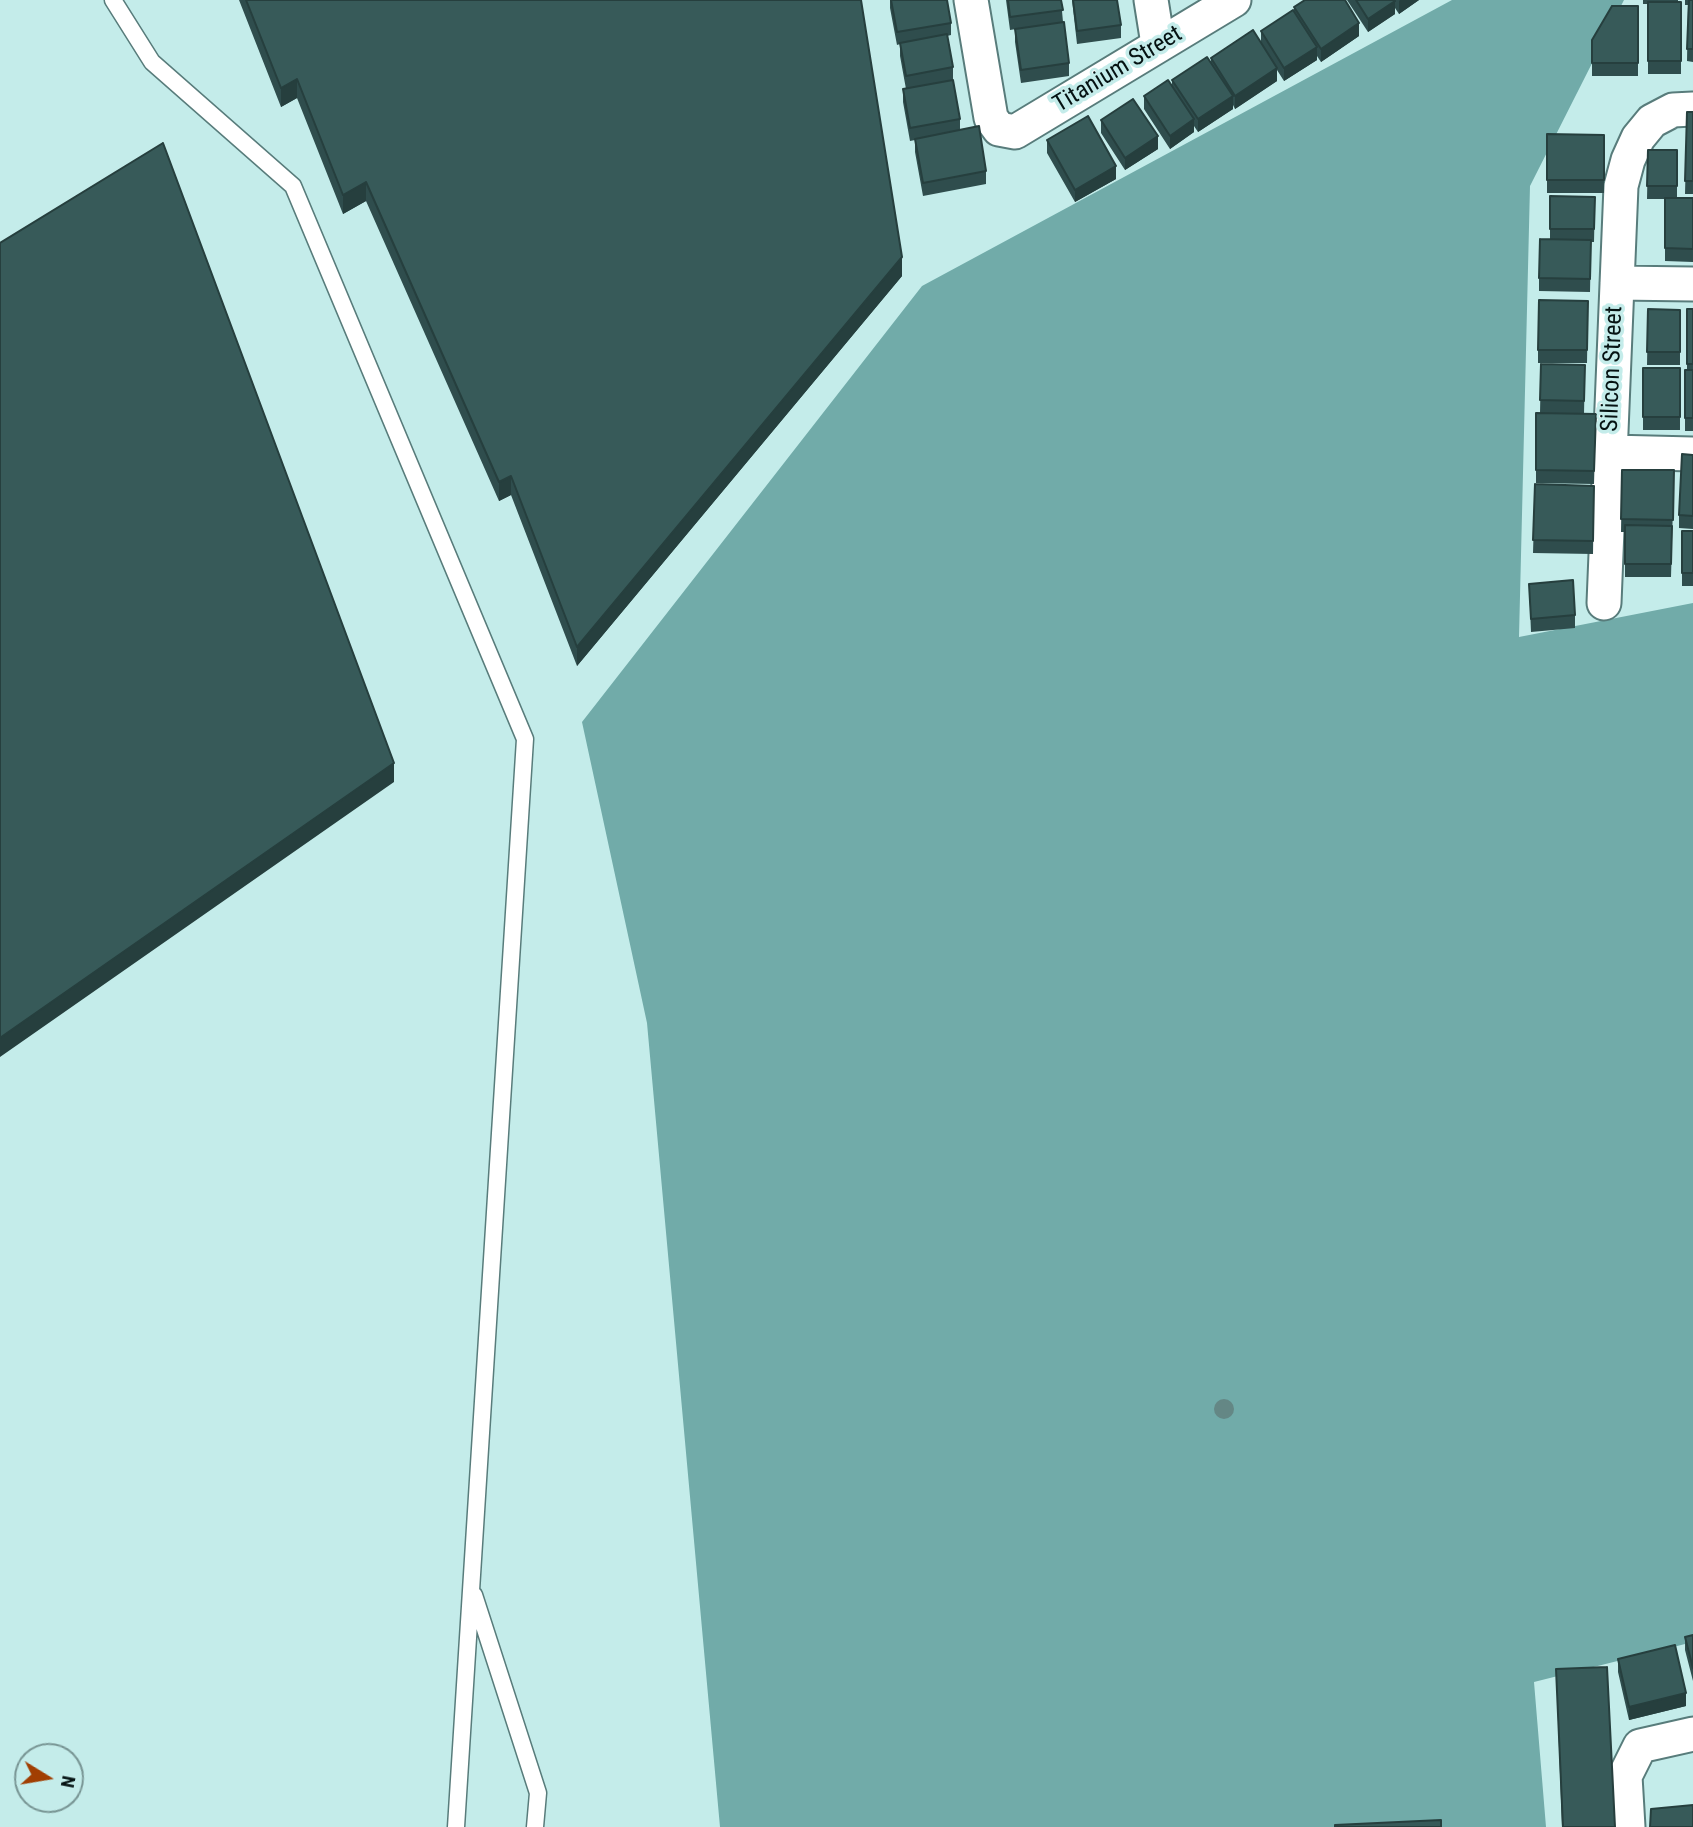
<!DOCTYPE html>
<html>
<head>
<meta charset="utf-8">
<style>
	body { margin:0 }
	#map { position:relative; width:1693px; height:1827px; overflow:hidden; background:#c4ecea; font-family:"Roboto Condensed",sans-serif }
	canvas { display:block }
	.north { position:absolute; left:14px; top:1743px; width:70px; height:70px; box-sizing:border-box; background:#c4ecea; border:2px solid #789594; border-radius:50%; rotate:101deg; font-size:19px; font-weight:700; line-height:28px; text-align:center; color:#051212 }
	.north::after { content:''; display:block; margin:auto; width:24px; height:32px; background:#a13e02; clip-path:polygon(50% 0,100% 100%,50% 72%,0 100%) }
</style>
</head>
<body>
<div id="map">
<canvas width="1693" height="1827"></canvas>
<div class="north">N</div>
</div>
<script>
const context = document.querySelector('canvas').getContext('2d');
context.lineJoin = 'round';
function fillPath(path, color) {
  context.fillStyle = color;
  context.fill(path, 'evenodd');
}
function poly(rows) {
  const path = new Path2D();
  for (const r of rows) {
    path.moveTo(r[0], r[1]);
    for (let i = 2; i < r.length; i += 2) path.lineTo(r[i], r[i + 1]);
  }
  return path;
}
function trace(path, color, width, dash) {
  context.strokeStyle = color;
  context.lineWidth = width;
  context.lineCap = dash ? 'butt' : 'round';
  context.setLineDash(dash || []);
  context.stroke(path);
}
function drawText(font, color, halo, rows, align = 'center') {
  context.font = font + ' "Roboto Condensed",sans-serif';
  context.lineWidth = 7;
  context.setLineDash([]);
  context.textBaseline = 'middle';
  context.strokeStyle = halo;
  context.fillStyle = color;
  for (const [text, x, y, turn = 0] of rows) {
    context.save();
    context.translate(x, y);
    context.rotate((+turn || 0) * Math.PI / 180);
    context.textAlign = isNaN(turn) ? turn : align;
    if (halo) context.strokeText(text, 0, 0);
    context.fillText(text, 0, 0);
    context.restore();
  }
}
fillPath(poly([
	[1452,0,1624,0,1530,186,1519,637,1693,603,1693,1642,1534,1682,1546,1827,720,1827,647,1023,582,722,922,286]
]), '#71aba9');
const lane = poly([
	[113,0,152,62,293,186,525,739,456,1827],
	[474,1595,538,1793,535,1827]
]);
const street = poly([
	[971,0,991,118,999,129,1015,132,1234,0],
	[1151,0,1158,44],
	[1617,283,1693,284],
	[1610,452,1693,454],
	[1604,603,1621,186,1628,160,1638,138,1652,121,1673,110,1693,109],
	[1628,1827,1625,1776,1640,1746,1693,1734]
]);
trace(lane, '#587c7b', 19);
trace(street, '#587c7b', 37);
trace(lane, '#fff', 16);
trace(street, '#fff', 33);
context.fillStyle = '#648785';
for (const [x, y] of [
	[1224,1409]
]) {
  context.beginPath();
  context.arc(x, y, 10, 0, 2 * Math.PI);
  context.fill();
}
fillPath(poly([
	[239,0,861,0,902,276,577,666,511,495,499,501,366,201,343,214,297,98,281,107],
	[890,0,947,0,951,23,951,35,947,36,953,67,953,80,960,119,960,130,986,171,986,184,923,196,915,152,915,140,910,141,903,102,903,89,906,89,900,56,900,44,897,45,890,8],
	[1006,0,1061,0,1063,22,1069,63,1069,76,1021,83,1015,42,1015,29,1022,28,1010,30],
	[1072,0,1117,0,1121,25,1121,38,1077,44],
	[1347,0,1419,0,1399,14,1395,8,1395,14,1368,32],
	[1643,0,1678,0,1678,2,1681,2,1681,74,1648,74,1648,4,1643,4],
	[1685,0,1693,0,1693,62,1687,61,1688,5,1685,5],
	[1638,6,1638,76,1592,76,1592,40],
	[1294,7,1359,36,1321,62,1317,56,1317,60,1284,81,1277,70,1277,81,1235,109,1233,105,1233,109,1198,132,1194,126,1194,132,1170,149,1144,109,1144,96,1172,86,1172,80,1211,62,1211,58,1261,42,1261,31,1294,11],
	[1687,112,1693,112,1693,194,1685,194],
	[1101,120,1158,149,1125,170,1101,133],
	[1547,134,1604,135,1604,193,1547,193],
	[1047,140,1116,179,1075,202,1047,153],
	[1648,150,1677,150,1677,198,1693,198,1693,262,1665,261,1665,199,1647,199],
	[1550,196,1595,197,1594,242,1591,242,1590,292,1539,291,1539,278,1550,239],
	[1588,301,1587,363,1538,363,1538,350],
	[1648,309,1680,310,1680,365,1647,365],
	[1687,309,1693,309,1693,431,1685,431,1685,370,1687,370],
	[1541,364,1585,365,1584,414,1596,414,1594,484,1536,483,1536,413,1540,413],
	[1643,368,1680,368,1680,430,1643,430],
	[1693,455,1693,529,1679,528,1679,515],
	[1622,470,1674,470,1671,577,1625,577,1625,532,1621,532],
	[1535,484,1594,486,1593,554,1533,553],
	[1682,531,1693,531,1693,586,1682,586],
	[1529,584,1575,615,1575,628,1531,632],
	[1693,1635,1693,1681,1685,1650,1685,1637],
	[1618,1659,1686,1706,1629,1720,1618,1672],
	[1556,1669,1615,1827,1562,1827]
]), '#2f4d4d');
fillPath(poly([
	[1400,0,1419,0,1399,14,1399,1],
	[1395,1,1395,14,1368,32,1368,19],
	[1359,23,1359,36,1321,62,1321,49],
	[1317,47,1317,60,1284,81,1284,68],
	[1277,68,1277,81,1235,109,1235,96],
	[297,79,297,98,281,107,281,88],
	[1233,96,1233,109,1198,132,1198,119],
	[1194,119,1194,132,1170,149,1170,136],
	[1158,136,1158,149,1125,170,1125,158],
	[1116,166,1116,179,1075,202,1075,190],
	[366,182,366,201,343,214,343,195],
	[902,257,902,276,577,666,577,647],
	[511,476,511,495,499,501,499,482],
	[394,763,394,782,0,1057,0,1038],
	[1686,1693,1686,1706,1629,1720,1629,1707]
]), '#263f3e');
const building = poly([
	[246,0,861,0,902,257,577,647,511,476,499,482,366,182,343,195,297,79,281,88,246,0],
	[891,0,947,0,951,23,897,32,891,0],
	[1008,0,1061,0,1063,10,1010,17,1008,0],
	[1073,0,1117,0,1121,25,1077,31,1073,0],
	[1305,0,1345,0,1359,23,1321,49,1294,7,1305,0],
	[1356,0,1394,0,1395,1,1368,19,1356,0],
	[1689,0,1693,0,1693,49,1687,49,1689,0],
	[1648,2,1681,2,1681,61,1648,61,1648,2],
	[1612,6,1638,6,1638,63,1592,63,1592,40,1612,6],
	[1293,10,1317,47,1284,68,1261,31,1293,10],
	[1064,22,1069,63,1021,70,1015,29,1064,22],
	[1253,30,1277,68,1235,96,1211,58,1253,30],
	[947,34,953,67,906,76,900,43,947,34],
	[1207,57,1233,96,1198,119,1172,80,1207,57],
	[953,80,960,119,910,128,903,89,953,80],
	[1168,80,1194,119,1170,136,1144,96,1168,80],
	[1133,99,1158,136,1125,158,1101,120,1133,99],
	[1687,112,1693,112,1693,181,1685,181,1687,112],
	[1088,116,1116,166,1075,190,1047,140,1088,116],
	[979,126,986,171,923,183,915,139,979,126],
	[1547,134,1604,135,1604,180,1547,180,1547,134],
	[163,143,394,763,0,1038,0,243,163,143],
	[1648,150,1677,150,1677,186,1647,186,1648,150],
	[1550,196,1595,197,1594,229,1550,229,1550,196],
	[1665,198,1693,198,1693,249,1665,248,1665,198],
	[1540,239,1591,240,1590,279,1539,278,1540,239],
	[1539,300,1588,301,1587,350,1538,350,1539,300],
	[1648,309,1680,310,1680,352,1647,352,1648,309],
	[1687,309,1693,309,1693,364,1687,364,1687,309],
	[1541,364,1585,365,1584,401,1540,400,1541,364],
	[1643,368,1680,368,1680,417,1643,417,1643,368],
	[1685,370,1693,370,1693,418,1685,418,1685,370],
	[1536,413,1596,414,1594,471,1536,470,1536,413],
	[1682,454,1693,455,1693,516,1679,515,1682,454],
	[1622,470,1674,470,1673,520,1621,519,1622,470],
	[1535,484,1594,486,1593,541,1533,540,1535,484],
	[1625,525,1672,526,1671,564,1625,564,1625,525],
	[1682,531,1693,531,1693,573,1682,573,1682,531],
	[1573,580,1575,615,1531,619,1529,584,1573,580],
	[1693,1635,1693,1668,1685,1637,1693,1635],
	[1675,1645,1686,1693,1629,1707,1618,1659,1675,1645],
	[1607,1667,1615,1827,1563,1827,1556,1669,1607,1667],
	[1693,1805,1693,1827,1650,1827,1651,1809,1693,1805],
	[1441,1820,1441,1827,1335,1827,1335,1825,1441,1820]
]);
fillPath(building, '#375a59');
trace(building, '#263f3e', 2);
drawText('24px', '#051212', '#c4ecea', [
	["Titanium Street",1118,70,-31],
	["Silicon Street",1613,369,-88]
]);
</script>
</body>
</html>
